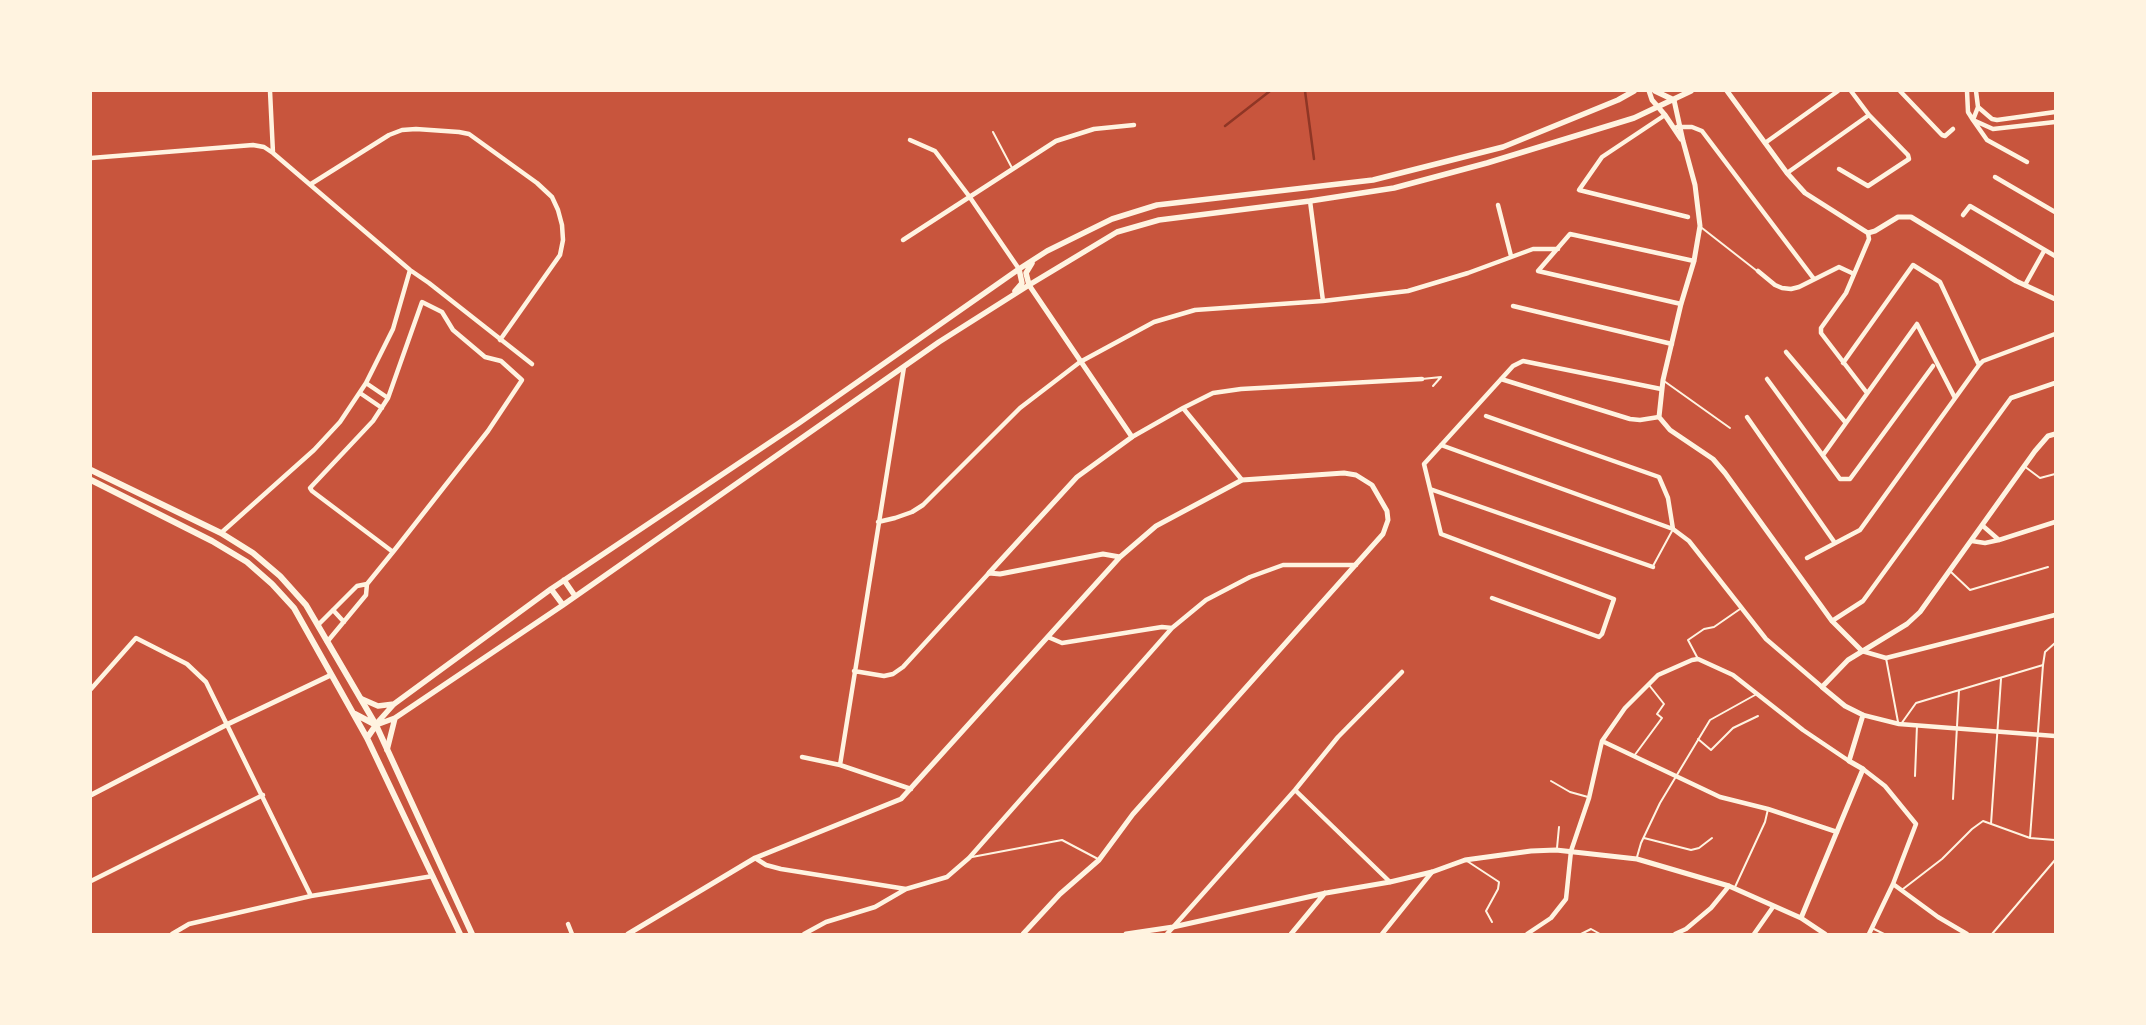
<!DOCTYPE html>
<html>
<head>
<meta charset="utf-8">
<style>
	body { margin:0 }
	#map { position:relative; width:2146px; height:1025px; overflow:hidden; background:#c8553d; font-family:Rubik,sans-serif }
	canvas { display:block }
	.frame { position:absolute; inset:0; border:92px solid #fff3e0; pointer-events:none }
</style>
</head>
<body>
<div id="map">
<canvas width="2146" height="1025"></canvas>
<div class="frame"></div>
</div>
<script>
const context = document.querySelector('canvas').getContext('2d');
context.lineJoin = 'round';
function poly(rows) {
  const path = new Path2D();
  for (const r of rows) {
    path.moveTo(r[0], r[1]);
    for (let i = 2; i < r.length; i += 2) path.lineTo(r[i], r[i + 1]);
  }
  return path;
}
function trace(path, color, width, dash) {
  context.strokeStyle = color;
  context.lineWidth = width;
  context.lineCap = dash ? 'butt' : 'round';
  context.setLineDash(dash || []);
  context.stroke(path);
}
trace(poly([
	[1305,91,1314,159],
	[1225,126,1270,91]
]), '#8f3625', 2.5);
trace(poly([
	[993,132,1012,168],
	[1702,228,1757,271],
	[1422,379,1441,377],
	[1664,381,1730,428],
	[1433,386,1441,377],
	[2024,466,2040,478,2055,474],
	[1653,566,1672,531],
	[1951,572,1970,590,2048,567],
	[1697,657,1688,640,1704,629,1714,627,1740,609],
	[1886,658,1898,722],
	[1901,724,1916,703,2043,665],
	[1698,739,1711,750,1733,728,1758,716],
	[1634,756,1662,718,1657,714,1664,704,1649,685],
	[1915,776,1917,725],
	[1551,781,1570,792,1588,797],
	[1953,799,1959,690],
	[1991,824,2001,679],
	[1644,838,1691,850,1699,848,1712,838],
	[2030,838,2043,665,2045,652,2055,643],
	[1557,848,1559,827],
	[972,857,1062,840,1098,859],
	[1637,857,1641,843,1660,803,1710,720,1755,695],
	[1467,861,1499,882,1498,889,1486,911,1492,922],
	[1735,887,1765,822,1768,809],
	[1903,889,1942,859,1972,829,1983,821,2030,838,2055,840],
	[1872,928,1884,934],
	[1581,934,1591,929,1600,934],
	[1992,934,2055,860]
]), '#fff3e0', 2);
trace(poly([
	[270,91,273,153],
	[1900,91,1942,135,1945,136,1953,129],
	[1967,91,1968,112,1973,120,1993,129,2055,122],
	[1976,91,1978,107,1992,119,1997,120,2055,112],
	[1978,107,1973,120,1987,140,2027,162],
	[1665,115,1602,157,1579,190,1688,217],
	[1677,127,1692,127,1702,131,1814,279],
	[910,140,935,151,969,196,1019,269],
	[1765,143,1838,91],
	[91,158,253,145,264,147,273,153,410,270,429,283,532,364],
	[1839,169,1868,186,1909,159,1908,155,1869,115,1851,91],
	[1787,173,1869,115],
	[1995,177,2055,212],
	[311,184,389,135,402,130,416,129,459,132,469,134,537,183,552,197,558,210,562,225,563,240,560,255,500,340],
	[1310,201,1323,301],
	[1498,205,1511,256],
	[1963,215,1970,206,2055,256],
	[903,240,1056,141,1094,129,1134,125],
	[1758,271,1775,285,1782,288,1791,289,1799,287,1839,267,1854,274],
	[2025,285,2044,251],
	[1681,304,1538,271,1570,234,1694,261],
	[1513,306,1672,344],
	[1786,352,1846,423],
	[1843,363,1913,265,1940,282,1979,365],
	[1501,379,1630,419,1640,420,1659,417],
	[1767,379,1840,479,1850,479,1933,366],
	[366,383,388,398],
	[360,393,382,408],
	[1867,393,1821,333,1821,328,1846,293,1869,239,1868,233],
	[1183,408,1242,480],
	[1486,416,1659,477,1668,498,1673,529],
	[1747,417,1835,543],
	[1132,437,1183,408,1213,393,1241,389,1422,379],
	[1441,445,1673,529,1689,541,1766,639,1822,687],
	[1823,455,1917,324,1955,398],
	[1430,489,1653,567],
	[878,522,895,518,912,512,923,505,1020,408,1080,362,1154,322,1195,310,1323,301,1408,291,1468,273,1533,249,1558,249],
	[1983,526,1999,540],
	[221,533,314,450,340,422,366,383,393,329,410,270],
	[1972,541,1985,543,1999,540,2055,522],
	[1807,558,1860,530,1979,365,1983,361,2055,334],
	[367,584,393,552,312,491,310,488,373,421,388,398,422,302,442,312,453,330,485,357,501,361,522,380,488,431,393,552],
	[1492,598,1599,637,1602,634,1614,599,1441,534,1424,464,1513,366,1523,361,1661,389],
	[333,610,344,622],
	[1832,621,1863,601,2011,398,2055,383],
	[318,625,357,586,367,584,366,595,327,642],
	[1048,637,1062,643,1162,627,1172,628],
	[1862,651,1886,658,2055,615],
	[854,671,884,676,893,674,903,667,989,573],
	[91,689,136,638,187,664,206,682,311,896],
	[1863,715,1899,724,2055,736],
	[1602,741,1720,797,1768,809,1837,832],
	[802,757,840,765,911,789],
	[840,765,904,367],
	[1863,769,1885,786,1916,824,1893,884,1869,934],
	[1295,790,1390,882],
	[755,858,766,865,781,869,906,889],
	[91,881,263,795],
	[1893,884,1938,917,1967,934],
	[568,924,572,934],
	[172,934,189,924,311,896,433,876],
	[804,934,826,922,875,907,906,889,947,877,969,858,1172,628,1206,600,1250,577,1283,565,1356,565],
	[1167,934,1295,790,1338,737,1402,672],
	[1382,934,1432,872],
	[1527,934,1551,918,1566,899,1571,851,1589,798,1602,741,1625,708,1658,675,1692,660,1698,659,1733,675,1803,730,1849,761],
	[1675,934,1686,929,1711,908,1729,886],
	[1754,934,1773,907]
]), '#fff3e0', 4.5);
trace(poly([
	[1649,91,1652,100,1665,115,1681,139],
	[1727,91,1787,173,1805,193,1868,233,1875,231,1898,217,1911,217,2016,281,2055,299],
	[1674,100,1683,141,1695,185,1700,226,1694,261,1681,304,1663,380,1659,417,1670,430,1713,459,1725,473,1832,621,1862,651],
	[989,573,1077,477,1132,437,1029,285],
	[989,573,1000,574,1103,554,1120,557],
	[91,795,228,724,331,675],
	[1801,918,1863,769,1849,761,1863,715,1845,706,1822,687,1848,660,1907,624,1920,612,2035,451,2048,436,2055,434],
	[628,934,755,858,901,799,1120,557,1156,526,1242,480,1344,473,1356,475,1372,485,1387,511,1388,520,1383,534,1133,814,1099,860,1060,894,1023,934],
	[1126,934,1173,927,1326,893,1390,882,1432,872,1465,860,1531,851,1556,850,1637,859,1729,886,1801,918,1825,934],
	[1291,934,1325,893]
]), '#fff3e0', 5);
trace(poly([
	[1655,91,1674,100],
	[1029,285,1026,273,1032,263],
	[1015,291,1022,283,1019,269],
	[564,580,575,596],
	[551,589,563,605],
	[362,699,378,706,394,704],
	[377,723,394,704,551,589,799,423,1019,269,1047,251,1112,219,1157,205,1373,180,1503,147,1618,100,1634,91],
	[376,725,395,718,563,605,939,342,1029,285,1117,232,1159,220,1310,201,1394,188,1487,163,1634,118,1691,91],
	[387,750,395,718]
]), '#fff3e0', 5.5);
trace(poly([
	[91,470,221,533,253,553,280,576,306,605,376,725,472,934],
	[91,480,212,541,247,562,272,584,294,608,367,738,460,934],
	[355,714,376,725],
	[367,738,376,725]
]), '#fff3e0', 6);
</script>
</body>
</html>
